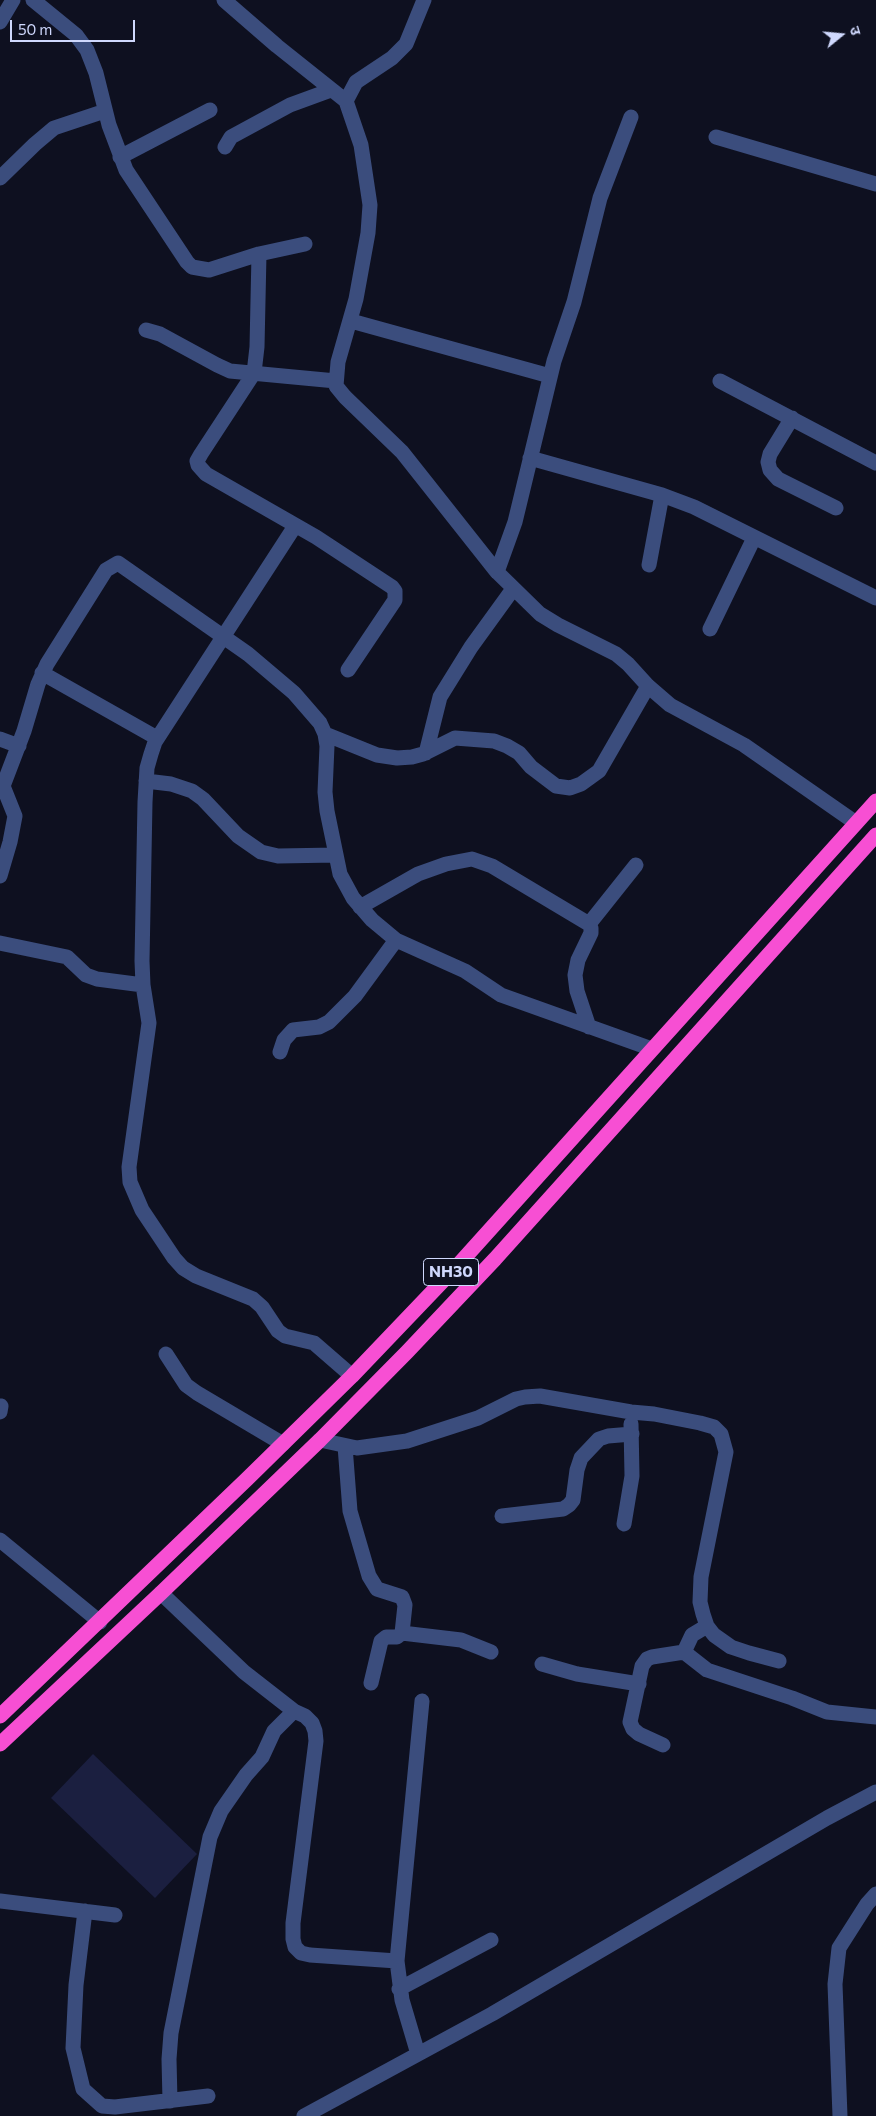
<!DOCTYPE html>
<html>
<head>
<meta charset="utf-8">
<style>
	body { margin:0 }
	#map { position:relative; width:876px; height:2116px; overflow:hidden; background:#0e1020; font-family:Commissioner,"Noto Sans Devanagari",sans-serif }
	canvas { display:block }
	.north { position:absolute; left:816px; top:10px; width:50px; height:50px; -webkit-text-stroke:4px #0e1020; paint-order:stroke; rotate:73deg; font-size:14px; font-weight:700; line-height:20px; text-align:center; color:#cfd8fd }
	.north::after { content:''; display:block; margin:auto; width:18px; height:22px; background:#cfd8fd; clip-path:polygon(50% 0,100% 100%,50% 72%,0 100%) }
	.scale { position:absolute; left:10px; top:20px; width:125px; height:22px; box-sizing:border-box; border:2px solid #cfd8fd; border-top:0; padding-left:6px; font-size:15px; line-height:18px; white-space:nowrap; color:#cfd8fd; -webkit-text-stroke:4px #0e1020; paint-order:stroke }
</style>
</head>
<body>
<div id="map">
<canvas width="876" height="2116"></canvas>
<div class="north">उ</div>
<div class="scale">50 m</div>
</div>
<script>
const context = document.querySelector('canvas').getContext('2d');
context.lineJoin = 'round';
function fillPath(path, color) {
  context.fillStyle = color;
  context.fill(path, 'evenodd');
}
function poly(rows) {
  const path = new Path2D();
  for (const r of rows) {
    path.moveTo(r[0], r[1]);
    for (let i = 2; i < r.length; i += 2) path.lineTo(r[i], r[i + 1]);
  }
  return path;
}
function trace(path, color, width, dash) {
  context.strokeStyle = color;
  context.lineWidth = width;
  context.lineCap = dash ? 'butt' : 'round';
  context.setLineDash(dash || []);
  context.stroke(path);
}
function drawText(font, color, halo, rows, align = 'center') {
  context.font = font + ' Commissioner,sans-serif';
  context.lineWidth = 4.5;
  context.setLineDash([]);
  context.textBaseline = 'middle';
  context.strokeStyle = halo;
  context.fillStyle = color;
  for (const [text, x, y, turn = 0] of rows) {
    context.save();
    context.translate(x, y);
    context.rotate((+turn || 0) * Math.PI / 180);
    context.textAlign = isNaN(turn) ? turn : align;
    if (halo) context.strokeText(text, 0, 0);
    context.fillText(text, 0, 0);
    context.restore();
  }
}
fillPath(poly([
	[93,1754,197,1854,155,1898,51,1798]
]), '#1b1f40');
trace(poly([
	[33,0,76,35,87,50,96,73,109,125,126,170,187,262,192,267,209,270,259,254,305,244],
	[224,0,277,46,346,101],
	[424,0,406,44,392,58,356,82,346,101,361,145,370,205,368,233,356,299,338,362,336,386,345,397,402,452,497,572,540,614,558,625,616,654,628,664,648,686,670,705,744,745,856,823],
	[0,22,13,0],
	[716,137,876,184],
	[225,147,231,137,290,105,331,90],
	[120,157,210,110],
	[0,178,35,144,54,128,105,111],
	[259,254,257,347,254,373,201,454,197,461,198,465,206,474,316,537,392,587,395,591,395,600,348,670],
	[351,321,550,376],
	[146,330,160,334,217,365,230,371,336,381],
	[720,381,876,463],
	[792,418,770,454,768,462,770,470,778,479,836,508],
	[530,458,662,495,694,507,876,598],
	[295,526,155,742,151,754,147,768,145,802,142,961,143,985,149,1023,129,1167,130,1182,142,1210,174,1258,183,1268,196,1276,253,1299,262,1307,278,1331,285,1336,314,1343,352,1376],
	[649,565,662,495],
	[497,572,515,522,554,361,574,302,600,198,631,117],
	[710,629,754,538],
	[42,673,157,738],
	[325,734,377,755,397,758,412,757,423,754,455,738,494,741,507,746,519,753,531,767,556,786,570,788,581,784,599,771,648,686],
	[0,739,19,746],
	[426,753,440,697,471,647,513,589],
	[146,781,171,784,192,791,203,799,238,836,261,852,278,856,336,855],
	[0,876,10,842,15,816,3,786,24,731,38,684,47,664,106,570,118,563,248,654,294,693,320,723,325,734,327,746,325,792,327,811,340,874,353,898,372,920,396,940,465,971,501,995,652,1049],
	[360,907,418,874,446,864,472,859,492,866,589,924,591,928,591,933,578,960,575,975,577,991,589,1027],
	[589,924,636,865],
	[0,943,67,957,86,975,97,979,143,985],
	[280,1052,284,1040,293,1030,319,1027,329,1022,355,996,396,940],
	[166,1354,186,1385,197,1393,283,1444],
	[0,1412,1,1406],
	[320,1440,357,1448,407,1441,478,1418,516,1399,525,1397,540,1396,631,1412,654,1414,700,1423,714,1427,721,1434,726,1452,701,1577,700,1602,703,1614,707,1626,714,1635,731,1647,749,1653,779,1661],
	[345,1446,350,1511,369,1576,377,1589,402,1597,405,1605,402,1633,397,1637,386,1637,381,1641,371,1683],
	[502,1516,563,1509,569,1505,573,1500,577,1470,581,1458,599,1439,608,1436,632,1434],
	[624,1524,632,1476,631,1424],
	[0,1540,100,1622],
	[161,1593,244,1672,294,1711,305,1716,312,1723,315,1731,316,1741,293,1923,293,1939,295,1947,301,1953,310,1955,397,1961],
	[402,1633,461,1640,491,1652],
	[684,1652,707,1670,792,1698,827,1712,876,1717],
	[542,1664,577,1674,639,1684],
	[663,1745,639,1734,633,1729,630,1722,642,1666,647,1659,652,1657,684,1652,692,1635,707,1626],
	[0,1901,115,1915],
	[85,1911,76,1985,73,2048,83,2089,102,2106,115,2107,208,2096],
	[399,1989,491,1940],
	[418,2054,402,2000,397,1961,422,1701],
	[170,2101,169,2059,171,2033,210,1837,221,1811,246,1775,262,1757,274,1731,294,1711],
	[304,2116,492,2014,827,1818,876,1792],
	[840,2116,835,1984,839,1948,867,1904,876,1894]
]), '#3b4d7d', 15);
trace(poly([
	[0,1716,247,1479,352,1376,459,1264,876,801],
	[0,1744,161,1593,320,1440,407,1352,495,1259,876,835]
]), '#f74fd3', 15);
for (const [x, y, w] of [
	[451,1272,55]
]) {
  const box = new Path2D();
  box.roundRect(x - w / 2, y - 13.5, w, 27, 4);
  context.fillStyle = '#0e1020';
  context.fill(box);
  trace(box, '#cfd8fd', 1);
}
drawText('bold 16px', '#cfd8fd', null, [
	["NH30",451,1272]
]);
</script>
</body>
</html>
